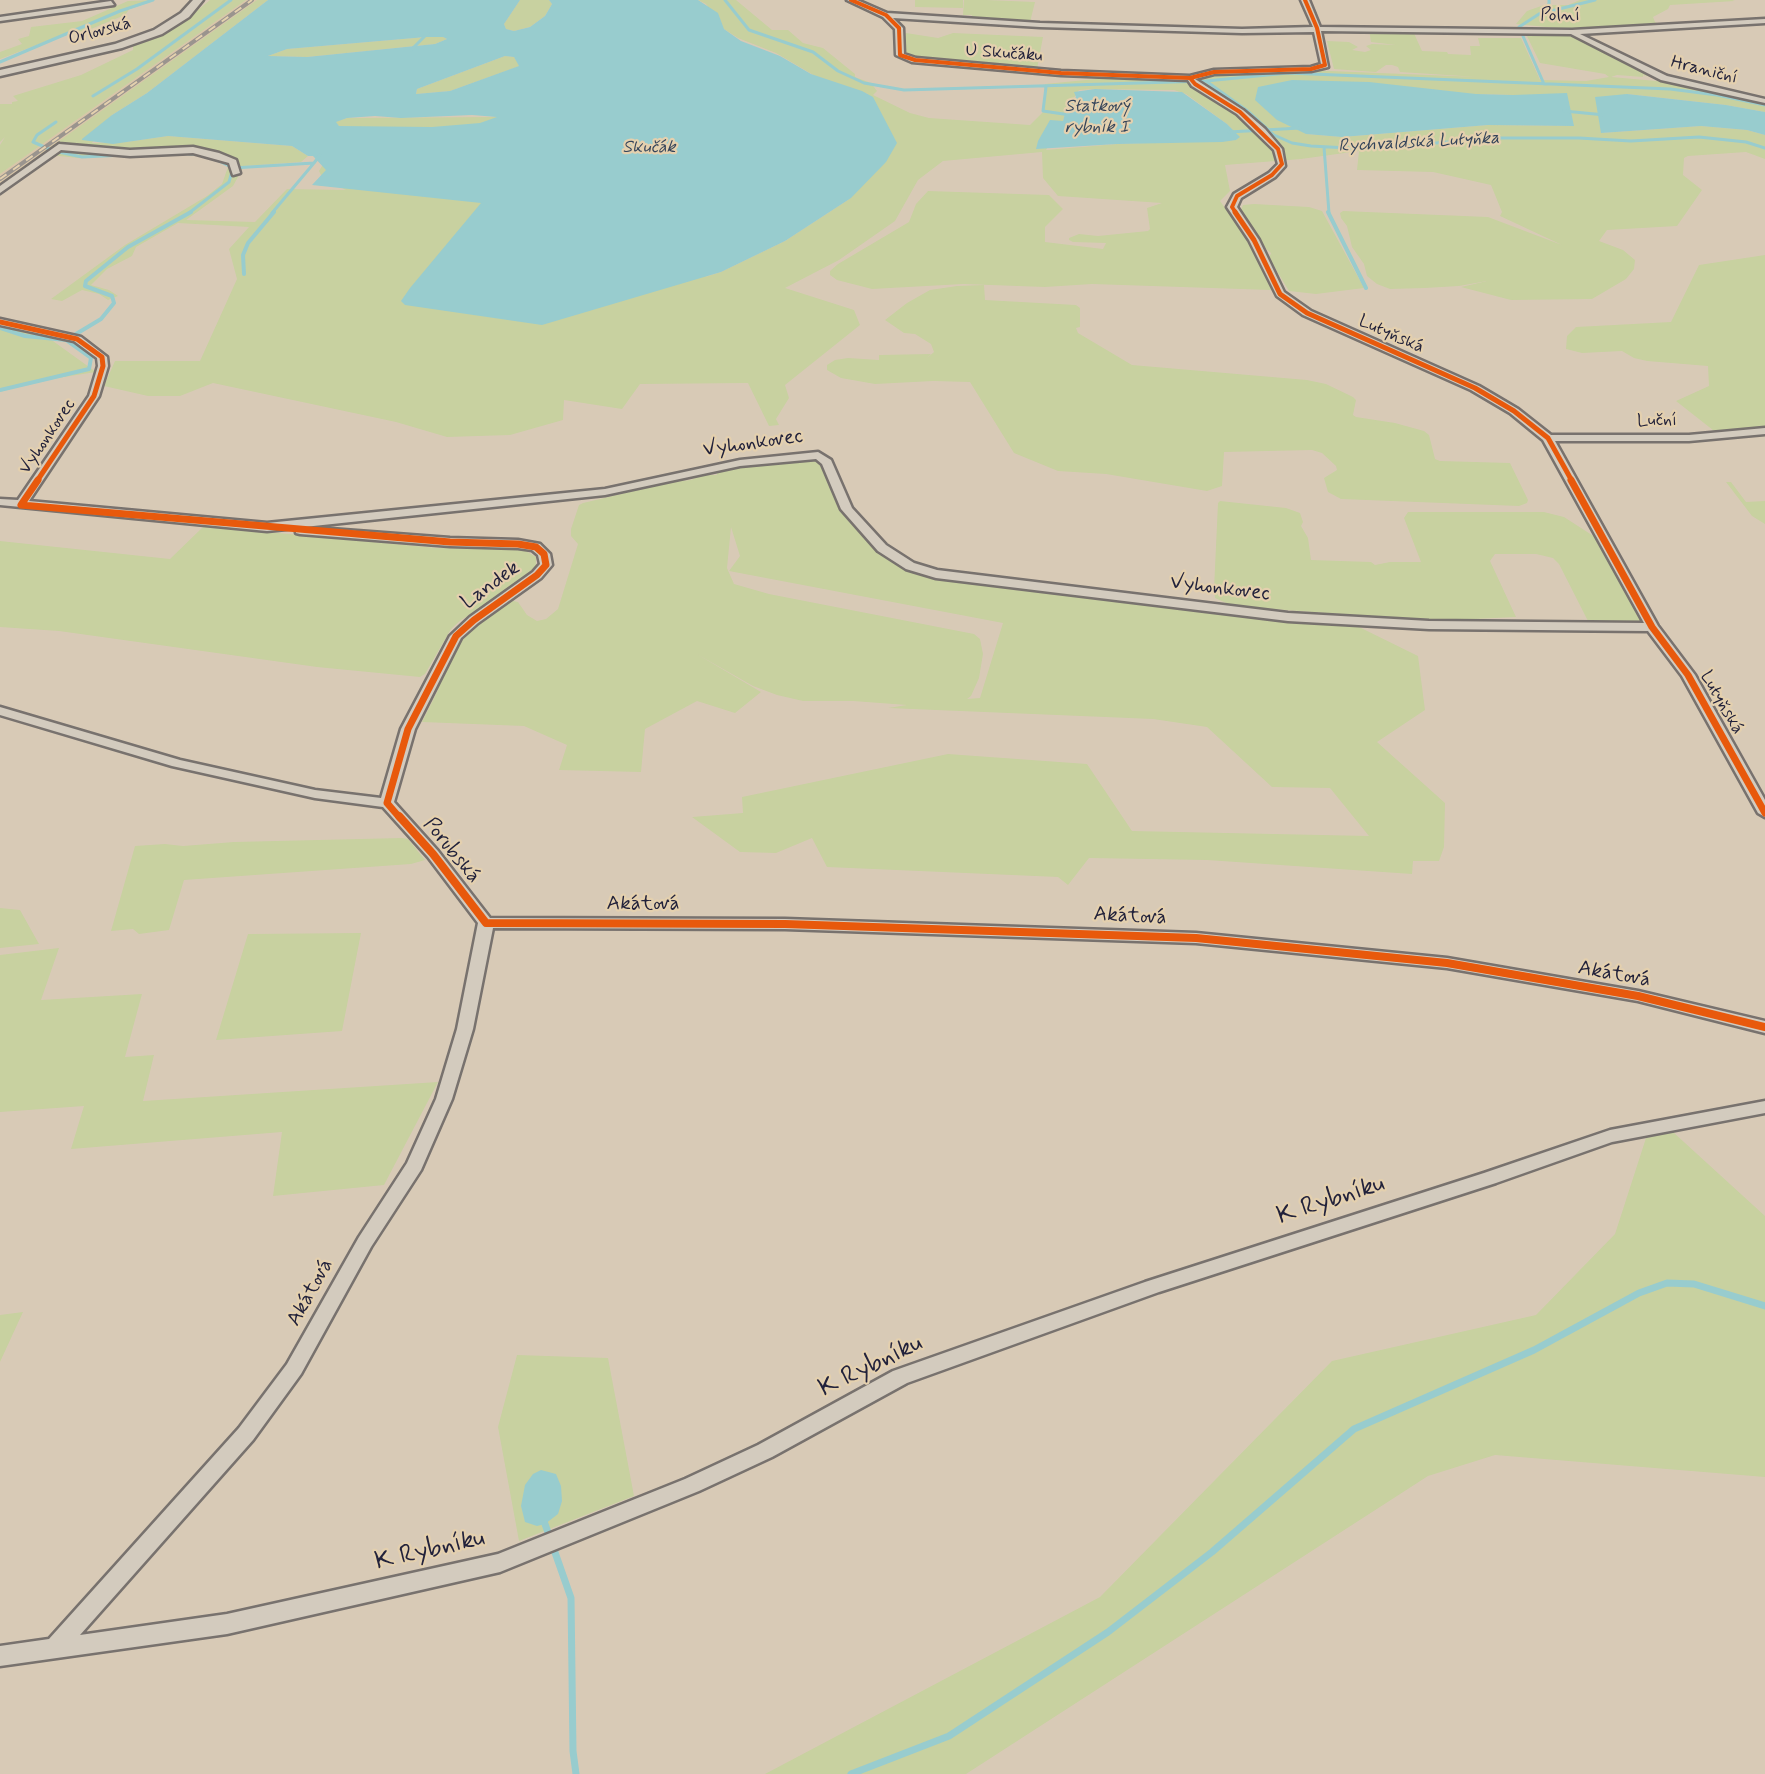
<!DOCTYPE html>
<html>
<head>
<meta charset="utf-8">
<style>
	body { margin:0 }
	canvas { display:block; background:#d8cab6 }
</style>
</head>
<body>
<canvas width="1765" height="1774"></canvas>
<script>
const context = document.querySelector('canvas').getContext('2d');
context.lineJoin = 'round';
function fillPath(path, color) {
  context.fillStyle = color;
  context.fill(path, 'evenodd');
}
function poly(rows) {
  const path = new Path2D();
  for (const r of rows) {
    path.moveTo(r[0], r[1]);
    for (let i = 2; i < r.length; i += 2) path.lineTo(r[i], r[i + 1]);
  }
  return path;
}
function trace(path, color, width, dash) {
  context.strokeStyle = color;
  context.lineWidth = width;
  context.lineCap = dash ? 'butt' : 'round';
  context.setLineDash(dash || []);
  context.stroke(path);
}
function drawText(font, color, halo, rows, align = 'center') {
  context.font = font + ' Mynerve,sans-serif';
  context.lineWidth = 4.5;
  context.setLineDash([]);
  context.textBaseline = 'middle';
  context.strokeStyle = halo;
  context.fillStyle = color;
  for (const [text, x, y, turn = 0] of rows) {
    context.save();
    context.translate(x, y);
    context.rotate((+turn || 0) * Math.PI / 180);
    context.textAlign = isNaN(turn) ? turn : align;
    if (halo) context.strokeText(text, 0, 0);
    context.fillText(text, 0, 0);
    context.restore();
  }
}
fillPath(poly([
	[246,0,257,0,0,184,0,174]
]), '#d9c6a9');
fillPath(poly([
	[155,0,131,7,125,15,81,33,68,33,0,59,0,52,22,44,18,39,29,36,31,27,82,21,128,1],
	[210,0,246,0,0,174,0,145,5,137,0,142,0,104,12,104,12,102,18,101,13,96,81,75,133,50,133,46,154,39,181,24],
	[257,0,268,0,147,93,112,115,92,143,126,142,168,136,292,146,308,156,301,162,244,166,233,186,186,220,255,222,287,189,346,190,323,179,319,171,346,126,339,126,335,122,347,118,498,117,868,94,815,76,776,53,738,38,724,29,706,4,698,0,736,0,772,30,788,30,803,43,823,48,855,74,855,77,871,83,877,91,873,95,910,113,929,118,1030,125,1043,112,1045,84,1106,78,1201,79,1220,73,1246,71,1330,71,1478,77,1400,72,1398,67,1392,65,1386,65,1376,72,1334,69,1327,41,1349,42,1358,47,1352,50,1365,52,1371,50,1366,46,1372,44,1396,45,1371,42,1369,29,1412,29,1422,51,1447,52,1448,54,1471,55,1470,46,1480,46,1478,38,1521,38,1540,80,1586,81,1609,77,1605,74,1540,63,1525,32,1570,36,1602,50,1650,77,1643,75,1643,77,1617,75,1611,77,1668,82,1765,104,1765,112,1726,105,1627,94,1601,133,1701,126,1747,130,1765,135,1765,159,1746,152,1688,156,1684,158,1683,175,1702,190,1677,226,1607,230,1599,241,1623,250,1635,260,1634,269,1626,279,1592,299,1511,300,1461,287,1487,281,1459,286,1425,288,1390,289,1377,284,1367,276,1364,264,1352,247,1347,226,1341,218,1340,213,1343,211,1488,217,1562,245,1500,216,1502,212,1491,185,1433,172,1357,170,1359,151,1301,159,1225,165,1230,191,1220,201,1246,237,1273,288,1271,290,1092,284,1045,287,963,284,872,289,837,280,830,275,830,271,838,264,909,222,916,204,928,191,1049,195,1063,209,1045,227,1045,242,1103,249,1106,243,1073,242,1069,240,1069,238,1079,234,1098,236,1148,231,1150,229,1147,208,1162,203,1058,196,1043,178,1042,152,943,161,918,180,895,221,839,260,785,288,854,310,860,325,785,385,789,398,776,419,779,425,769,426,748,383,640,384,622,409,564,400,563,420,510,435,447,437,396,422,213,383,180,396,148,396,104,386,115,361,200,361,237,279,229,249,249,227,178,223,136,247,132,256,107,269,91,285,109,290,118,296,108,300,99,294,82,290,62,301,51,299,125,245,207,196,222,184,228,167,223,162,199,156,167,152,78,158,41,154],
	[1095,89,1174,90,1186,94,1227,124,1239,137,1236,140,1117,144,1046,150,1063,121,1066,110,1079,90],
	[1476,94,1513,95,1573,126,1488,125,1342,137,1306,134],
	[851,198,785,241,721,272,705,277],
	[520,0,549,0,552,4,545,16,530,27,514,31,506,29,504,24],
	[915,0,963,0,963,8,915,7],
	[964,0,986,0,1035,2,1030,22,963,18,971,18,972,15,963,15],
	[1580,0,1732,0,1735,1,1670,5,1668,9,1653,17,1655,22,1659,24,1685,24,1567,29,1516,24,1527,11,1544,5,1568,5],
	[906,33,938,38,953,33,1043,37,1037,69,914,57,902,49],
	[426,37,443,37,447,39,435,44,307,57,268,56,287,49],
	[505,56,514,57,520,66,450,91,416,94,417,89],
	[1254,204,1309,207,1322,211,1364,288,1316,294,1289,291,1269,258,1271,253,1266,249,1241,210,1243,205],
	[1765,255,1765,430,1718,434,1676,401,1709,386,1708,366,1647,361,1634,358,1622,351,1582,353,1566,349,1567,336,1576,327,1671,322,1699,265],
	[984,285,985,300,1076,305,1080,308,1080,327,1076,328,1078,333,1132,365,1307,380,1326,384,1353,397,1356,400,1353,415,1356,417,1395,423,1424,431,1429,435,1435,459,1440,461,1510,463,1528,500,1527,503,1519,506,1341,499,1328,492,1324,478,1337,470,1336,466,1322,453,1312,450,1224,452,1222,486,1207,491,1106,474,1058,471,1014,453,970,382,933,381,875,384,841,378,827,370,827,365,835,360,848,358,879,360,879,355,931,354,926,359,934,352,931,344,915,334,904,333,885,320,907,303,930,290,957,286],
	[0,326,46,336,96,372,38,381,0,392],
	[820,459,841,505,880,550,912,572,1357,626,1418,656,1425,710,1377,742,1445,803,1444,847,1439,861,1413,861,1412,874,1207,860,1089,858,1068,885,1058,877,827,867,812,838,776,853,740,852,692,817,743,813,742,797,948,754,1087,764,1132,831,1369,836,1330,788,1272,787,1207,727,1153,719,888,708,907,705,853,701,803,701,777,695,753,686,695,653,761,692,735,713,697,701,645,729,641,772,559,770,567,745,524,726,422,722,438,690,435,690,436,683,447,658,466,630,509,600,518,602,527,615,537,621,546,619,558,609,578,544,571,536,571,529,579,505,583,503,672,482,691,480,703,475,717,475,716,470,758,463],
	[731,527,740,556,729,571,1003,623,980,698,967,699,971,696,979,678,983,654,980,639,974,634,769,594,734,584,727,568],
	[1726,482,1731,482,1746,502,1765,501,1765,524,1752,516],
	[1220,501,1286,508,1300,513,1303,522,1301,526,1308,538,1311,560,1371,562,1375,565,1390,562,1421,562,1404,518,1408,512,1544,512,1564,517,1595,537,1642,621,1589,623,1559,564,1553,558,1536,554,1495,554,1490,561,1516,617,1433,621,1233,606,1215,598,1214,589,1218,503],
	[204,526,437,548,521,548,536,557,536,567,531,574,510,590,461,620,451,629,425,674,420,677,317,667,59,631,0,627,0,541,170,559],
	[402,838,408,839,425,860,411,864,184,880,169,930,139,934,133,929,111,931,135,846,165,844,183,846,234,842],
	[0,908,20,910,39,944,0,948],
	[361,933,342,1031,216,1040,248,934],
	[59,948,41,1000,142,994,125,1057,154,1055,143,1101,438,1082,384,1185,273,1196,282,1132,71,1149,84,1106,0,1112,0,955],
	[1673,1132,1765,1216,1765,1477,1495,1455,1428,1476,966,1774,765,1774,1100,1597,1332,1361,1536,1315,1615,1234,1646,1138],
	[23,1312,0,1362,0,1315],
	[517,1355,608,1358,634,1496,519,1541,498,1427]
]), '#c8d1a0');
fillPath(poly([
	[268,0,520,0,504,24,506,29,514,31,530,27,545,16,552,4,549,0,698,0,718,13,724,29,741,41,780,56,811,74,862,91,873,97,897,143,886,162,851,198,785,241,721,272,542,325,405,305,401,301,410,288,481,203,312,185,326,170,313,156,308,156,292,146,168,136,113,144,82,140,82,139,112,115,147,93],
	[426,37,443,37,447,39,435,44,307,57,268,56,287,49],
	[505,56,514,57,519,66,450,91,416,94,417,89],
	[472,115,497,117,480,123,432,127,339,126,336,122,347,118,375,116,401,118],
	[1292,80,1369,82,1476,94,1513,95,1567,93,1574,126,1488,125,1342,137,1306,134,1277,120,1255,100,1258,87],
	[1095,89,1182,92,1227,124,1240,137,1236,140,1222,142,1117,144,1036,149,1038,141,1050,120,1063,121,1066,110,1076,97,1074,92],
	[1627,94,1726,105,1765,112,1765,135,1747,130,1701,126,1601,133,1595,97],
	[541,1470,556,1474,561,1486,562,1501,558,1514,545,1524,537,1526,525,1522,521,1506,525,1485,533,1474]
]), '#98ccce');
trace(poly([
	[725,0,749,30,813,52,838,71,864,83,904,90,1206,81,1288,73,1670,89,1717,95,1765,105],
	[1541,13,1549,4,1549,0],
	[411,50,428,33],
	[0,62,120,11,153,0],
	[1206,81,1249,112,1274,135,1292,143,1311,146,1366,149,1494,138,1579,138,1631,141,1699,137,1746,142,1765,148],
	[1544,84,1519,27,1539,14,1595,0],
	[1046,87,1043,111,1070,115],
	[93,96,137,69,231,0],
	[1564,111,1605,115],
	[56,122,37,135,33,142,54,151,82,157,125,155],
	[1229,132,1300,128],
	[1324,147,1329,213],
	[179,153,202,155],
	[217,160,233,168],
	[189,213,229,182,233,168,314,163,320,155],
	[272,213,314,163]
]), '#98ccce', 3);
trace(poly([
	[1328,212,1366,288],
	[244,274,243,255,248,243,274,212],
	[0,328,25,336,66,340,101,319,114,303,112,296,85,286,86,281,128,247,191,212],
	[0,390,89,369,91,358,66,340]
]), '#98ccce', 4);
trace(poly([
	[545,1524,571,1598,573,1751,576,1774],
	[851,1774,949,1736,1108,1632,1212,1552,1354,1429,1534,1350,1639,1293,1667,1283,1694,1284,1765,1306]
]), '#98ccce', 7);
const street = poly([
	[847,0,857,0,887,13,1040,23,1242,29,1313,27,1301,0,1309,0,1320,27,1572,30,1765,19,1765,23,1580,34,1667,76,1765,99,1765,103,1661,80,1571,34,1321,31,1328,67,1311,71,1214,74,1195,79,1243,110,1265,129,1282,149,1285,166,1275,177,1241,198,1237,207,1259,240,1284,292,1311,311,1479,386,1518,409,1551,435,1689,435,1765,428,1765,434,1689,441,1555,441,1658,626,1695,675,1765,800,1765,817,1758,813,1682,676,1648,631,1429,629,1288,621,936,578,906,569,878,551,841,509,822,464,816,459,740,466,605,495,304,527,450,538,518,540,540,544,550,554,552,565,541,578,478,623,461,638,415,729,394,802,438,851,490,918,785,919,1196,933,1447,958,1638,991,1765,1021,1765,1033,1638,1001,1447,968,1196,943,785,929,493,928,473,1029,452,1099,421,1170,371,1247,301,1374,253,1440,80,1635,227,1614,498,1554,685,1479,758,1445,893,1371,1145,1282,1484,1173,1610,1130,1765,1101,1765,1113,1612,1142,1496,1183,1159,1292,907,1383,772,1457,699,1491,500,1572,227,1634,0,1666,0,1646,49,1639,239,1428,287,1364,359,1237,407,1163,436,1099,457,1029,478,923,428,857,383,807,315,798,172,766,0,715,0,707,180,760,315,790,381,798,401,729,450,636,470,617,533,572,540,564,538,555,532,550,518,548,450,546,300,534,296,533,296,528,267,531,0,505,0,499,18,500,89,396,98,366,97,358,74,341,0,325,0,319,81,337,107,357,108,366,99,396,29,501,267,523,605,489,740,460,818,452,831,460,852,508,886,545,914,563,937,570,1288,613,1429,621,1644,623,1543,440,1510,413,1471,390,1303,315,1277,296,1249,240,1227,207,1234,194,1269,173,1278,164,1274,150,1237,114,1192,86,1188,80,1061,75,912,62,896,55,895,29,883,17,847,0],
	[893,18,1040,27,1242,33,1314,32,1321,64,1311,67,1214,70,1190,76,1061,71,916,58,904,54,903,28,893,18],
	[111,1,114,5,0,21,0,17,111,1],
	[59,144,130,150,193,147,219,153,236,160,240,173,233,175,229,163,193,153,130,156,61,150,0,193,0,186,59,144]
]);
const secondary = poly([
	[193,0,203,0,189,17,162,34,122,48,0,76,0,70,115,44,154,30,181,13,193,0]
]);
trace(street, '#78726e', 5);
trace(secondary, '#78726e', 5);
fillPath(street, '#d3cbbe');
fillPath(secondary, '#d3cbbe');
const rail = poly([
	[0,179,252,0]
]);
trace(rail, '#9a948e', 4);
trace(rail, '#e4d0ae', 2, [8]);
trace(poly([
	[851,0,886,15,899,28,900,55,915,60,1061,73,1190,78,1214,72,1311,69,1325,65,1317,28,1305,0],
	[1190,78,1195,84,1240,112,1278,149,1282,164,1272,175,1237,196,1232,207,1236,213]
]), '#e8590c', 4);
trace(poly([
	[1235,212,1254,240,1280,294,1307,313,1475,388,1514,411,1548,438,1572,481],
	[0,322,77,339,102,357,103,366,94,396,37,481]
]), '#e8590c', 5);
trace(poly([
	[38,480,21,505,450,542,518,544,536,547,544,554,546,565,537,575,474,620,456,636,408,729,387,803,400,818],
	[1571,480,1652,627,1688,675,1765,813]
]), '#e8590c', 7);
trace(poly([
	[399,816,433,854,486,923,785,924,1196,938,1447,963,1638,996,1765,1027]
]), '#e8590c', 8);
drawText('18px', '#22223b', '#e4d0ae', [
	["Polní",1560,16],
	["Orlovská",100,32,-15],
	["U Skučáku",1004,54,4],
	["Hraniční",1704,71,14],
	["Lutyňská",1391,335,24],
	["Luční",1657,421],
	["Vyhonkovec",48,437,-56],
	["Lutyňská",1721,703,60]
]);
drawText('italic 18px', '#34445a', '#e4d0ae', [
	["Statkový",1097,107],
	["rybník I",1097,128],
	["Rychvaldská Lutyňka",1419,143,-3],
	["Skučák",649,148]
]);
drawText('21px', '#22223b', '#e4d0ae', [
	["Vyhonkovec",753,444,-8],
	["Landek",491,586,-36],
	["Vyhonkovec",1220,589,7],
	["Porubská",451,851,51],
	["Akátová",643,905],
	["Akátová",1130,917,3],
	["Akátová",1614,975,10],
	["Akátová",311,1293,-61]
]);
drawText('26px', '#22223b', '#e4d0ae', [
	["K Rybníku",1331,1201,-18],
	["K Rybníku",871,1367,-26],
	["K Rybníku",430,1551,-13]
]);
</script>
</body>
</html>
